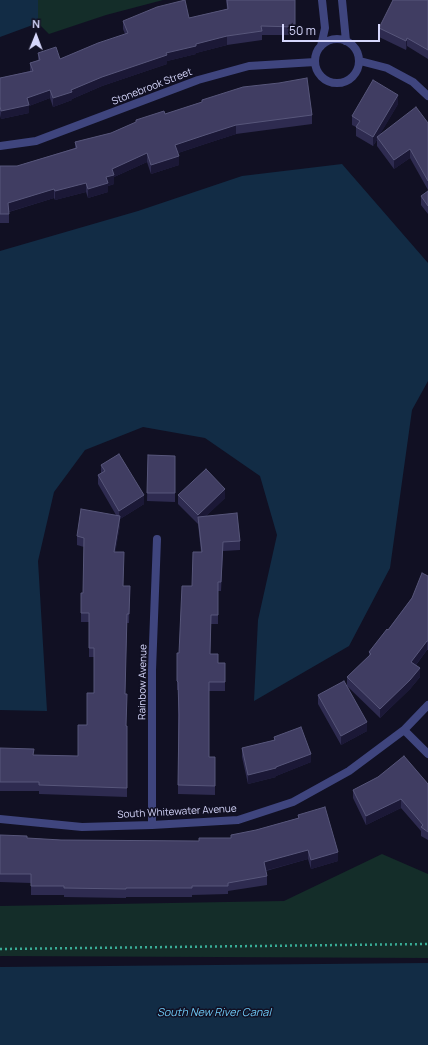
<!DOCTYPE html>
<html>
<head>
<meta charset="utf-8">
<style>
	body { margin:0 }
	#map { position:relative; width:428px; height:1045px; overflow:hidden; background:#111023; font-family:Manrope,sans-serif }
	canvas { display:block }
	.north { position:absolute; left:16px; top:16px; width:40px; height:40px; -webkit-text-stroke:3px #111023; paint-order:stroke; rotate:1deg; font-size:11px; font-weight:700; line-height:16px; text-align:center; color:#d6d7fc }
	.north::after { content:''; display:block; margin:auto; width:14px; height:18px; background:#d6d7fc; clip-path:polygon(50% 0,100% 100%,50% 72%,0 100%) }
	.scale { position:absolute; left:282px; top:24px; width:98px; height:18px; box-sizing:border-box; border:2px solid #d6d7fc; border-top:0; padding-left:5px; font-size:12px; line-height:14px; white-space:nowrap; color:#d6d7fc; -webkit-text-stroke:3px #111023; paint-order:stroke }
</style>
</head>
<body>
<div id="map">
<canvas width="428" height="1045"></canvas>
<div class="north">N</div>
<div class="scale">50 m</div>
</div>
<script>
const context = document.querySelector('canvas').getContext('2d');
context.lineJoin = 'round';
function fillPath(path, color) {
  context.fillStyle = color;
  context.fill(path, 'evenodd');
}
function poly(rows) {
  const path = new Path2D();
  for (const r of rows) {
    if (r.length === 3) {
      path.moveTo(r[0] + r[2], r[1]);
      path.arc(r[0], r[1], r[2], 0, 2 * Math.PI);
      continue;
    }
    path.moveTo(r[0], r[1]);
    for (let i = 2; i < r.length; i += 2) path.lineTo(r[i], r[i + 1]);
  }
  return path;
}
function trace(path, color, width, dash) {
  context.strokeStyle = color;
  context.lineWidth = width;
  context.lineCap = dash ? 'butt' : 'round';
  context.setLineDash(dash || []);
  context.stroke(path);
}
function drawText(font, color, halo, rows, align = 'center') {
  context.font = font + ' Manrope,sans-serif';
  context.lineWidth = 3;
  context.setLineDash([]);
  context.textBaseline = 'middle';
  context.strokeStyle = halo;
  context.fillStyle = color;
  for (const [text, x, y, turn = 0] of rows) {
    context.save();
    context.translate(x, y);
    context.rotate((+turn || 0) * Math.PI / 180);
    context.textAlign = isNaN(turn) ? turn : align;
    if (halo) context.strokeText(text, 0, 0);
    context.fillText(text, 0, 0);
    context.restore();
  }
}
fillPath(poly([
	[38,0,163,0,106,15,49,34,38,23],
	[382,854,428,874,428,958,0,956,0,906,284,901]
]), '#142d29');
fillPath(poly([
	[0,0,38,0,38,23,0,37],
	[342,164,428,263,428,381,412,410,390,568,349,646,254,701,258,620,277,535,260,476,205,438,143,427,85,450,54,492,38,561,47,711,0,710,0,251,138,211,242,176],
	[428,963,428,1045,0,1045,0,967]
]), '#122c45');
trace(poly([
	[0,949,428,944]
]), '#39ac96', 2.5, [2, 3]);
trace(poly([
	[342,0,346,41],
	[337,61,22],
	[321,46,325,28,322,0],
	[360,61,387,68,413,82,428,96],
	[0,146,36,141,198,80,249,66,315,62],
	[404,730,428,754],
	[0,819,82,827,152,825,238,820,293,802,349,771,404,730,428,705],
	[152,825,152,670,157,539]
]), '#3f457e', 8);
fillPath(poly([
	[226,0,295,0,295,35,262,35,262,40,227,45,196,53,196,54,167,61,167,64,102,86,72,99,72,100,53,107,50,98,29,106,29,113,1,119,0,114,0,78,30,71,30,63,38,60,38,53,60,59,125,34,123,29,123,21,189,18,227,9],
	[428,0,428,59,407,46,406,50,379,37,379,28],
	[202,100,312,115,312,124,236,134,205,144,178,153,179,165,151,174,147,162,114,177,114,184,108,186,108,192,88,198,86,192,55,200,54,198,9,212,9,223,0,223,0,166,17,166,75,148,75,142,111,133,136,122,136,120,165,114,202,102],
	[398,104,380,134,428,123,428,190,410,158,394,169,377,146,377,140,373,146,356,136,356,127,352,125,352,116],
	[428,191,428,214,421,205,421,196],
	[148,455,175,456,175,502,147,501],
	[101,465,144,504,120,519,120,525,115,552,123,586,130,586,129,623,127,623,125,694,126,726,127,726,127,797,39,794,39,791,0,791,0,748,34,755,78,756,87,725,94,693,94,657,89,657,89,622,81,622,81,613,83,593,84,547,77,545,77,536,116,515,98,484,98,475,101,473],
	[178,495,225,498,206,516,240,541,240,550,223,551,221,591,218,591,218,624,211,624,210,654,218,663,225,663,225,691,209,691,209,757,215,757,215,795,178,794,178,690,177,690,177,681,179,653,192,586,201,552,198,524,178,504],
	[428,576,428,650,427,650,416,665,420,677,410,689,380,718,347,686,347,677,369,656,369,652,388,630],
	[318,695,367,731,341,745,318,704],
	[274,737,311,762,276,776,276,777,248,784,242,757,242,748,274,740],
	[428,784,428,840,421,836,421,831,401,808,366,825,353,798,353,790],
	[298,815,338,861,311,869,308,859,266,871,267,876,267,885,228,891,228,894,192,895,192,897,126,897,126,898,64,897,64,895,31,895,31,883,0,882,0,835,27,838,61,840,199,841,231,838,231,835,256,830,298,818]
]), '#2e2b50');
fillPath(poly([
	[227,36,227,45,196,53,196,54,167,61,167,64,102,86,72,99,72,100,53,107,53,98,102,77,166,53,196,44],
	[407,38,407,46,406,50,406,41],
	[50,90,50,98,29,106,29,113,1,119,1,111,27,98],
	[398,95,398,104,378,138,377,137,377,140,373,146,373,137],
	[236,125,236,134,205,144,175,154,175,145,205,135],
	[410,149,410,158,394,169,394,160],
	[147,153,147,162,114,177,114,184,108,186,108,192,88,198,88,189,106,177,112,169],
	[179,156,179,165,151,174,151,165],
	[86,183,86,192,55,200,55,191],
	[54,189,54,198,8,212,8,203],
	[225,489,225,498,199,523,198,517,198,524,198,515],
	[144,495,144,504,120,519,120,525,114,561,114,552,119,520,119,511],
	[427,641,427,650,411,671,411,662],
	[420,668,420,677,410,689,380,718,380,709],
	[367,722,367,731,341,745,341,736],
	[311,754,311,762,276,776,276,777,248,784,248,775,276,767],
	[401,799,401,808,366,825,366,816],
	[308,850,308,859,264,871,264,862],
	[338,852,338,861,311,869,311,860]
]), '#1b1836');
const building = poly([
	[185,0,189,18,228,9,227,0,295,0,295,27,261,26,262,31,227,36,196,44,196,46,166,53,167,55,102,77,71,90,72,92,53,98,50,90,27,98,29,105,1,111,0,106,0,78,33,71,30,63,40,60,38,53,56,47,60,59,98,43,128,33,123,21,157,7,185,0],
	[393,0,428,0,428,50,407,38,406,41,379,28,393,0],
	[307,78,312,115,236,125,205,135,175,145,179,156,151,165,147,153,112,169,114,175,106,177,108,183,88,189,86,183,55,191,54,189,8,203,9,214,0,214,0,166,17,166,77,148,75,142,111,133,136,122,136,120,164,111,165,114,202,102,202,100,243,87,279,83,307,78],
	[373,80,398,95,373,137,356,127,360,121,352,116,373,80],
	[416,107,428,123,428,181,410,149,394,160,377,137,416,107],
	[428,191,428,206,421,196,428,191],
	[119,454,144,495,119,511,98,475,105,471,101,465,119,454],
	[148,455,175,456,175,493,147,493,148,455],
	[206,469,225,489,198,515,178,495,206,469],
	[81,509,120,516,114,552,124,552,123,586,130,586,129,614,127,614,125,694,127,694,126,726,127,726,127,788,39,785,39,782,0,782,0,748,34,749,33,755,78,756,78,725,87,725,87,693,94,693,94,648,89,648,89,613,81,613,81,593,83,593,84,538,77,536,81,509],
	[237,513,240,541,223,542,221,582,218,582,218,615,211,615,210,654,218,654,218,663,225,663,225,682,209,682,209,757,215,757,215,786,178,785,179,715,178,682,177,681,177,653,179,653,182,586,192,586,193,552,202,552,198,517,237,513],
	[422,573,428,576,428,641,427,641,411,662,420,668,410,680,380,709,347,677,371,654,369,652,387,629,388,630,412,598,422,573],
	[344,681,367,722,341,736,318,695,344,681],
	[301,727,311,754,276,767,276,768,248,775,242,748,275,740,274,737,301,727],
	[404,756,428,784,428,832,421,827,423,825,401,799,366,816,353,790,378,777,404,756],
	[325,807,338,852,311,860,308,850,264,862,267,876,228,883,228,886,192,886,192,888,126,888,126,889,64,888,64,886,31,886,31,874,0,874,0,835,27,836,27,838,61,840,199,841,199,838,231,838,231,835,256,830,299,818,298,815,325,807]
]);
fillPath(building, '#403d62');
trace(building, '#57567a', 1);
drawText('10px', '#d6d7fc', '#111023', [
	["Stonebrook Street",152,87,-21],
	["Rainbow Avenue",143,682,-89],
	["South Whitewater Avenue",177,812,-3]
]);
drawText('italic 11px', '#6dc7f3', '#111023', [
	["South New River Canal",214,1013]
]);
</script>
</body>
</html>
